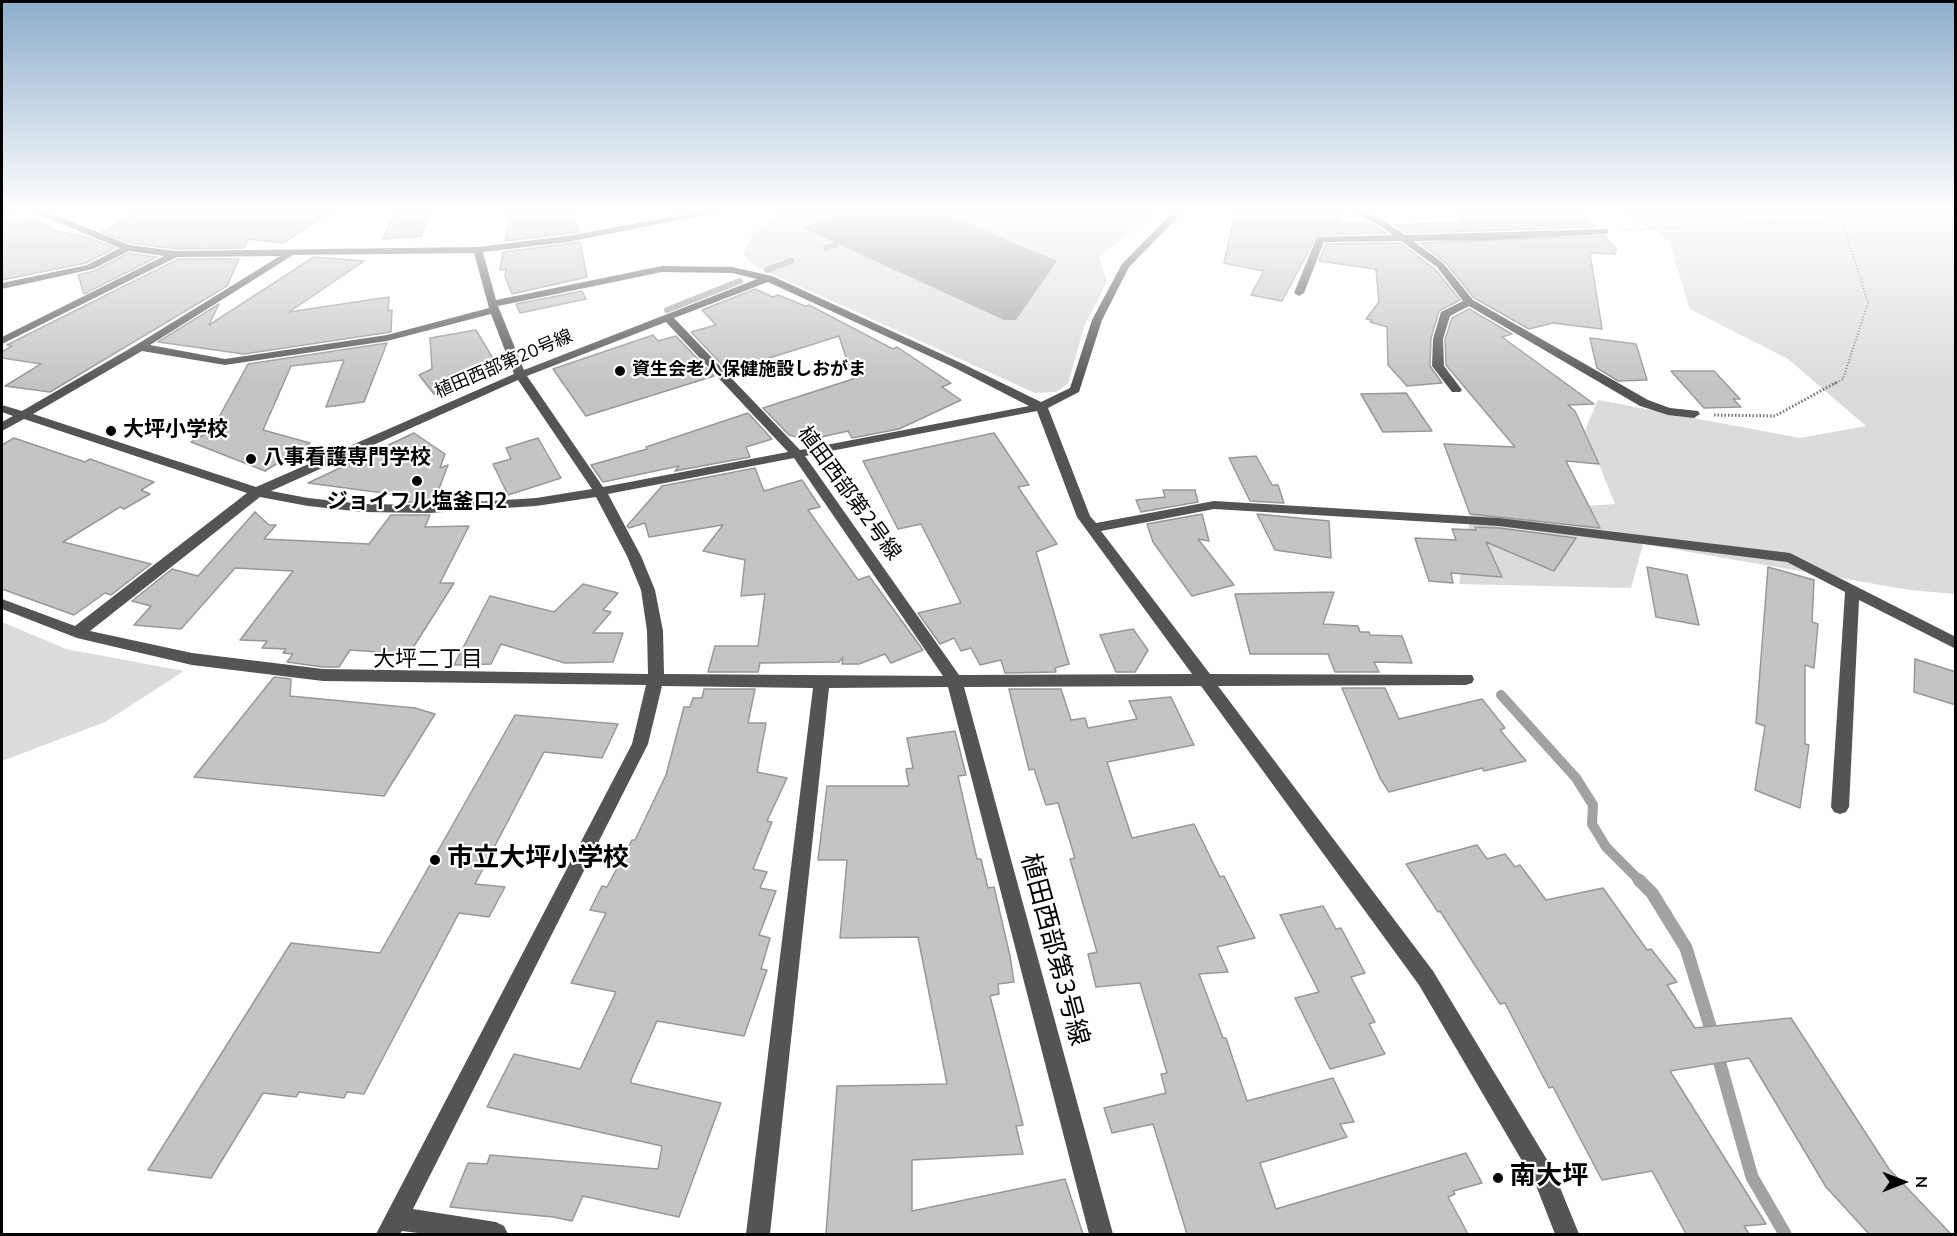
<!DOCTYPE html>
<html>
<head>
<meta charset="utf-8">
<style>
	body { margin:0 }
	#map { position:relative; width:1957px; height:1236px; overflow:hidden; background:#fff; font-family:"Nunito Sans",sans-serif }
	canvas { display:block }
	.frame { position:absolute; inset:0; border:3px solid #000; pointer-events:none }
	.north { position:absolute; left:1873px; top:1152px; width:60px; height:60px; -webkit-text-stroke:4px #fff; paint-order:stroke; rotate:90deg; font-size:16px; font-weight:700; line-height:24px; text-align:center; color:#000 }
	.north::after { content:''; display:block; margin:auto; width:21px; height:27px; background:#000; clip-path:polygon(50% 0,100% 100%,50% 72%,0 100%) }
</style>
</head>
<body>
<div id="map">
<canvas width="1957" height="1236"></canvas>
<div class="frame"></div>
<div class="north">N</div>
</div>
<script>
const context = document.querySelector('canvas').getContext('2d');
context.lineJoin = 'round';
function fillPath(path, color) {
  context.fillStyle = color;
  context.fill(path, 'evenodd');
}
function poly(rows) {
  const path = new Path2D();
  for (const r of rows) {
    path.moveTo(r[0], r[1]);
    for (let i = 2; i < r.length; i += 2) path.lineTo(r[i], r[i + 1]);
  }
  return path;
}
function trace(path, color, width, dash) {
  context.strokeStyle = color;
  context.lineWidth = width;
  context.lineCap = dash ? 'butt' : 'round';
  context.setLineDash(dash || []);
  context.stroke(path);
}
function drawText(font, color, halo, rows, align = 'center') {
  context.font = font + ' "Nunito Sans","Noto Sans JP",sans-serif';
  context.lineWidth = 4.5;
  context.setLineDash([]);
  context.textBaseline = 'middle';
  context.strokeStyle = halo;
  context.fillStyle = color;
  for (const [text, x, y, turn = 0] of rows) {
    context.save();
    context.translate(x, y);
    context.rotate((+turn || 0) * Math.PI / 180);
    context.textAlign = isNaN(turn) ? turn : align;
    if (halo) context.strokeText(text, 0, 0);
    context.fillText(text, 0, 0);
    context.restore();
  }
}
fillPath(poly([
	[787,211,1157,211,1099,257,1107,282,1084,327,1068,384,1056,392,1035,393,755,266,743,254,752,235,766,223],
	[1623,211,1955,211,1955,594,1910,590,1643,544,1631,588,1459,584,1471,514,1615,504,1585,430,1598,400,1800,438,1866,426,1788,359,1690,309,1669,241],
	[2,622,66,649,184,671,105,722,2,761]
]), '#dbdbdb');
fillPath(poly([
	[847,211,938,211,1057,261,1016,320,1004,320,803,228]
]), '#a2a2a2');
trace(poly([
	[826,248,835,245],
	[767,270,791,261],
	[667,310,740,281]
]), '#a2a2a2', 6);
trace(poly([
	[1501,695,1576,778,1593,805,1592,824,1606,847,1640,881]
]), '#a2a2a2', 10);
trace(poly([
	[1639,880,1652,893,1686,948,1713,1036],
	[1717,1053,1752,1177,1785,1234]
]), '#a2a2a2', 13);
const building = poly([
	[141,211,333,211,283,243,248,239,244,248,175,249,131,243,102,232,141,211],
	[395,211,429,211,421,236,383,239,395,211],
	[511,211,574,211,578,232,505,241,511,211],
	[1236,211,1340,211,1339,222,1369,223,1386,233,1317,235,1282,301,1251,295,1264,271,1224,263,1236,211],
	[1579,211,1594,227,1406,233,1394,225,1464,222,1456,212,1579,211],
	[35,218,56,231,90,238,115,248,86,263,2,280,2,222,35,218],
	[1604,236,1617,250,1612,250,1616,254,1590,253,1602,329,1553,323,1529,329,1474,298,1445,262,1420,243,1604,236],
	[580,242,587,277,512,294,505,276,506,269,500,270,503,252,580,242],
	[1400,243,1435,269,1460,300,1439,311,1431,338,1430,366,1442,383,1407,386,1388,365,1387,327,1370,322,1372,320,1366,319,1379,302,1376,269,1319,261,1326,244,1400,243],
	[129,253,157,257,84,294,78,275,94,271,129,253],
	[314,257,364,261,289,312,389,297,388,311,392,310,391,332,244,354,158,342,219,304,209,325,314,257],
	[178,259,239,259,227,286,50,392,5,386,41,364,2,358,2,352,12,346,7,345,178,259],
	[755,289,773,297,778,295,805,306,809,305,893,349,897,347,951,383,942,387,961,400,899,429,852,438,848,431,808,440,789,435,763,408,853,379,839,336,728,371,691,332,716,325,702,310,755,289],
	[582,291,586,299,520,313,516,304,582,291],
	[1469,309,1512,334,1502,337,1594,404,1568,405,1575,411,1599,464,1566,461,1600,528,1470,514,1444,444,1515,447,1446,365,1445,339,1452,318,1469,309],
	[476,330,498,367,474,378,473,375,471,380,443,393,434,394,419,375,432,369,430,338,476,330],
	[653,335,658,341,676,336,714,376,586,416,553,369,653,335],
	[1590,338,1636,344,1647,380,1618,381,1597,368,1590,338],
	[387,343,364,402,326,407,344,360,291,366,263,430,310,443,265,471,191,442,212,430,248,364,387,343],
	[1671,371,1714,371,1740,399,1733,399,1741,407,1704,408,1671,371],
	[1406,393,1432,431,1383,432,1361,394,1406,393],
	[748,413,772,439,746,447,750,457,675,471,679,466,603,482,591,465,647,449,646,447,748,413],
	[414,433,445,454,440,468,448,465,434,502,400,502,407,492,391,494,308,483,414,433],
	[994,433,1029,485,1018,487,1057,544,1036,552,1069,664,1055,668,1056,672,1005,673,1001,660,980,665,971,648,961,651,954,638,940,644,918,613,961,603,921,524,898,529,863,461,994,433],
	[14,438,85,462,90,459,154,482,141,490,150,494,124,509,120,507,63,542,151,564,111,595,105,593,74,615,2,589,2,445,14,438],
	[538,438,561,478,508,495,493,464,511,459,506,448,538,438],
	[1256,456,1272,485,1278,485,1284,503,1250,501,1229,458,1256,456],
	[755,468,764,491,802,480,820,507,808,510,858,580,869,576,923,650,891,663,885,654,859,664,842,664,843,657,839,662,760,663,758,672,708,672,715,646,758,646,765,594,741,596,745,560,703,551,723,525,649,537,645,523,629,528,627,526,662,486,755,468],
	[1163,490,1195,490,1198,502,1141,512,1136,500,1165,497,1163,490],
	[255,512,269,525,276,525,264,539,369,544,391,515,430,515,425,527,469,526,440,583,454,583,409,654,350,650,339,667,323,667,287,662,293,654,283,653,286,649,262,648,267,641,240,640,293,571,235,568,181,629,134,625,151,606,132,601,172,569,198,576,255,512],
	[1202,514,1209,541,1198,539,1234,585,1192,596,1153,542,1147,524,1202,514],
	[1257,514,1329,521,1331,558,1275,550,1257,514],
	[1475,527,1499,528,1576,538,1554,571,1486,542,1502,577,1451,573,1453,583,1429,581,1415,538,1456,540,1452,529,1476,530,1475,527],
	[1647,567,1687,575,1699,625,1656,617,1647,567],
	[1768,567,1814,580,1812,622,1818,624,1814,668,1805,665,1805,744,1809,745,1800,808,1755,790,1765,726,1756,723,1768,567],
	[583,584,618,593,603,610,611,612,593,633,623,633,613,662,565,663,501,644,491,664,454,665,490,596,554,612,583,584],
	[1334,592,1323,624,1358,626,1360,632,1369,632,1370,635,1402,636,1412,663,1374,662,1379,672,1335,672,1328,654,1250,654,1235,594,1334,592],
	[1133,629,1148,650,1135,672,1116,672,1100,635,1133,629],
	[1915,659,1956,672,1956,705,1914,692,1915,659],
	[274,677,291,679,290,696,415,708,435,714,384,796,194,777,274,677],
	[1342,688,1385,688,1399,719,1482,699,1505,728,1500,730,1526,761,1484,771,1482,768,1389,792,1380,778,1342,688],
	[704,689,755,689,748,723,766,723,757,772,787,778,767,821,772,822,753,869,767,872,760,888,776,891,759,935,770,938,761,969,767,970,744,1036,657,1021,631,1080,631,1083,721,1103,679,1217,583,1196,572,1221,553,1217,450,1207,468,1163,487,1164,490,1155,658,1169,662,1146,487,1107,514,1054,580,1069,616,992,571,983,606,913,590,910,602,886,607,887,632,840,635,840,666,775,684,707,690,707,693,698,702,698,704,689],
	[1009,689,1061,689,1071,720,1085,718,1088,728,1137,719,1129,701,1171,697,1194,745,1107,762,1132,838,1194,824,1220,877,1224,876,1255,938,1217,947,1228,972,1199,974,1223,1038,1226,1038,1247,1101,1333,1078,1354,1122,1340,1124,1347,1137,1260,1163,1276,1209,1466,1153,1482,1183,1453,1191,1455,1194,1448,1197,1468,1234,1187,1234,1153,1124,1112,1133,1104,1108,1166,1093,1161,1074,1167,1073,1140,983,1096,987,1088,954,1097,952,1070,859,1075,858,1058,803,1046,805,1034,769,1029,770,1009,689],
	[515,715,618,724,602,758,544,752,475,884,505,887,489,917,459,913,364,1094,347,1092,344,1098,299,1092,296,1097,263,1093,211,1178,148,1170,291,943,380,953,515,715],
	[955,731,966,775,958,776,977,859,981,859,988,888,994,887,1010,956,1014,982,998,984,999,994,990,996,1023,1125,1016,1126,1023,1154,912,1160,912,1211,1065,1179,1083,1234,826,1234,837,1086,947,1084,918,937,840,938,847,860,818,860,827,786,909,786,906,769,913,768,907,738,955,731],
	[1477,845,1487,859,1505,854,1515,867,1520,865,1546,900,1603,888,1647,950,1651,949,1677,982,1667,985,1695,1028,1791,1018,1889,1169,1951,1234,1869,1234,1826,1187,1749,1058,1670,1071,1766,1224,1744,1226,1749,1234,1686,1234,1652,1171,1602,1180,1553,1087,1549,1088,1505,1003,1500,1004,1440,911,1438,912,1406,864,1477,845],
	[1323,906,1336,929,1341,928,1365,973,1351,977,1375,1022,1369,1024,1385,1054,1330,1069,1295,998,1319,992,1280,915,1323,906]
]);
fillPath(building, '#c4c4c4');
trace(building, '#989898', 1.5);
trace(poly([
	[1622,230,1843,220],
	[1834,384,1843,379,1868,303,1839,211]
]), '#767676', 2, [1, 2]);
trace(poly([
	[1714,415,1775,416,1837,382]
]), '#767676', 3, [1.5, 2]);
fillPath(poly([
	[2,211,14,211,2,216,2,211],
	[31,211,44,211,130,245,175,251,478,247,567,236,704,211,725,211,567,242,483,252,496,300,662,266,732,267,772,276,961,363,1041,402,1070,388,1092,320,1122,264,1174,211,1184,211,1129,267,1102,320,1079,392,1048,408,1090,516,1096,523,1214,501,1499,518,1790,553,1956,637,1956,649,1859,600,1849,807,1846,812,1840,814,1834,812,1831,807,1845,592,1787,562,1499,526,1214,509,1101,531,1210,674,1472,675,1474,679,1472,683,1466,685,1218,686,1433,971,1552,1168,1579,1234,1555,1234,1535,1183,1419,985,1201,686,964,687,1113,1234,1089,1234,948,687,829,688,770,1234,746,1234,813,688,662,686,648,744,413,1209,496,1222,504,1226,508,1234,426,1234,402,1231,400,1234,376,1234,632,744,646,685,323,681,192,665,77,638,2,609,2,599,75,626,247,493,24,419,2,431,2,422,13,416,2,412,2,405,22,411,136,345,280,256,177,257,2,344,2,337,164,256,129,251,93,269,2,289,2,283,87,265,120,248,31,211],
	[474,253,489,308,387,335,225,359,150,345,293,255,474,253],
	[662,272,732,273,757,279,524,370,498,306,662,272],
	[768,282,953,367,1029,406,800,450,674,318,768,282],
	[491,314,514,374,256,487,33,414,142,351,225,365,387,341,491,314],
	[666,322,788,452,603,487,527,376,666,322],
	[518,380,592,489,536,498,429,505,363,504,308,498,271,491,518,380],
	[1037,411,1077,517,1192,674,959,675,805,456,1037,411],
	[794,458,943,676,664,674,663,631,655,590,641,556,608,494,794,458],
	[260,497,308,506,363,512,429,513,536,506,596,497,627,556,641,590,647,631,648,674,323,669,192,653,90,631,260,497],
	[1351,211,1363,211,1385,221,1405,235,1608,229,1608,233,1605,234,1493,240,1413,241,1443,263,1473,300,1648,400,1670,408,1698,411,1700,414,1694,418,1668,415,1640,406,1469,306,1450,316,1443,339,1444,366,1462,390,1460,392,1452,392,1432,366,1433,339,1441,312,1463,301,1437,267,1401,241,1324,242,1304,293,1299,296,1294,293,1317,237,1393,235,1379,225,1351,211]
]), '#545454');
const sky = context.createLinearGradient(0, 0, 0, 384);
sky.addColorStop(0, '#8cadcc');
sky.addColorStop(0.55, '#fff');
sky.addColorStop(1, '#ffffff00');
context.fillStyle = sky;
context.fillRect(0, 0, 1957, 384);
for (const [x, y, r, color] of [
	[620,371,6,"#000"],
	[111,431,6,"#000"],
	[251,459,6,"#000"],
	[417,481,6,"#000"],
	[435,860,6,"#000"],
	[1498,1178,6,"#000"]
]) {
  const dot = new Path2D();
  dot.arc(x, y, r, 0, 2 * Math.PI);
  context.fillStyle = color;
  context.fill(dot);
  trace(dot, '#fff', 2);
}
drawText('18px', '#000', '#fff', [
	["植田西部第20号線",504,365,-23]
]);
drawText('bold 18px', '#000', '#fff', [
	["資生会老人保健施設しおがま",632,371]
], 'left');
drawText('bold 21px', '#000', '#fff', [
	["大坪小学校",123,431],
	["八事看護専門学校",263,459],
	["ジョイフル塩釜口2",417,503,"center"]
], 'left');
drawText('21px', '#000', '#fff', [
	["植田西部第2号線",848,494,54]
]);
drawText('22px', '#000', '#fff', [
	["大坪二丁目",428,661]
]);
drawText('bold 26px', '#000', '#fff', [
	["市立大坪小学校",447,860],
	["南大坪",1510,1178]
], 'left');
drawText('26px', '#000', '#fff', [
	["植田西部第3号線",1053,950,75]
]);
</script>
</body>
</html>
